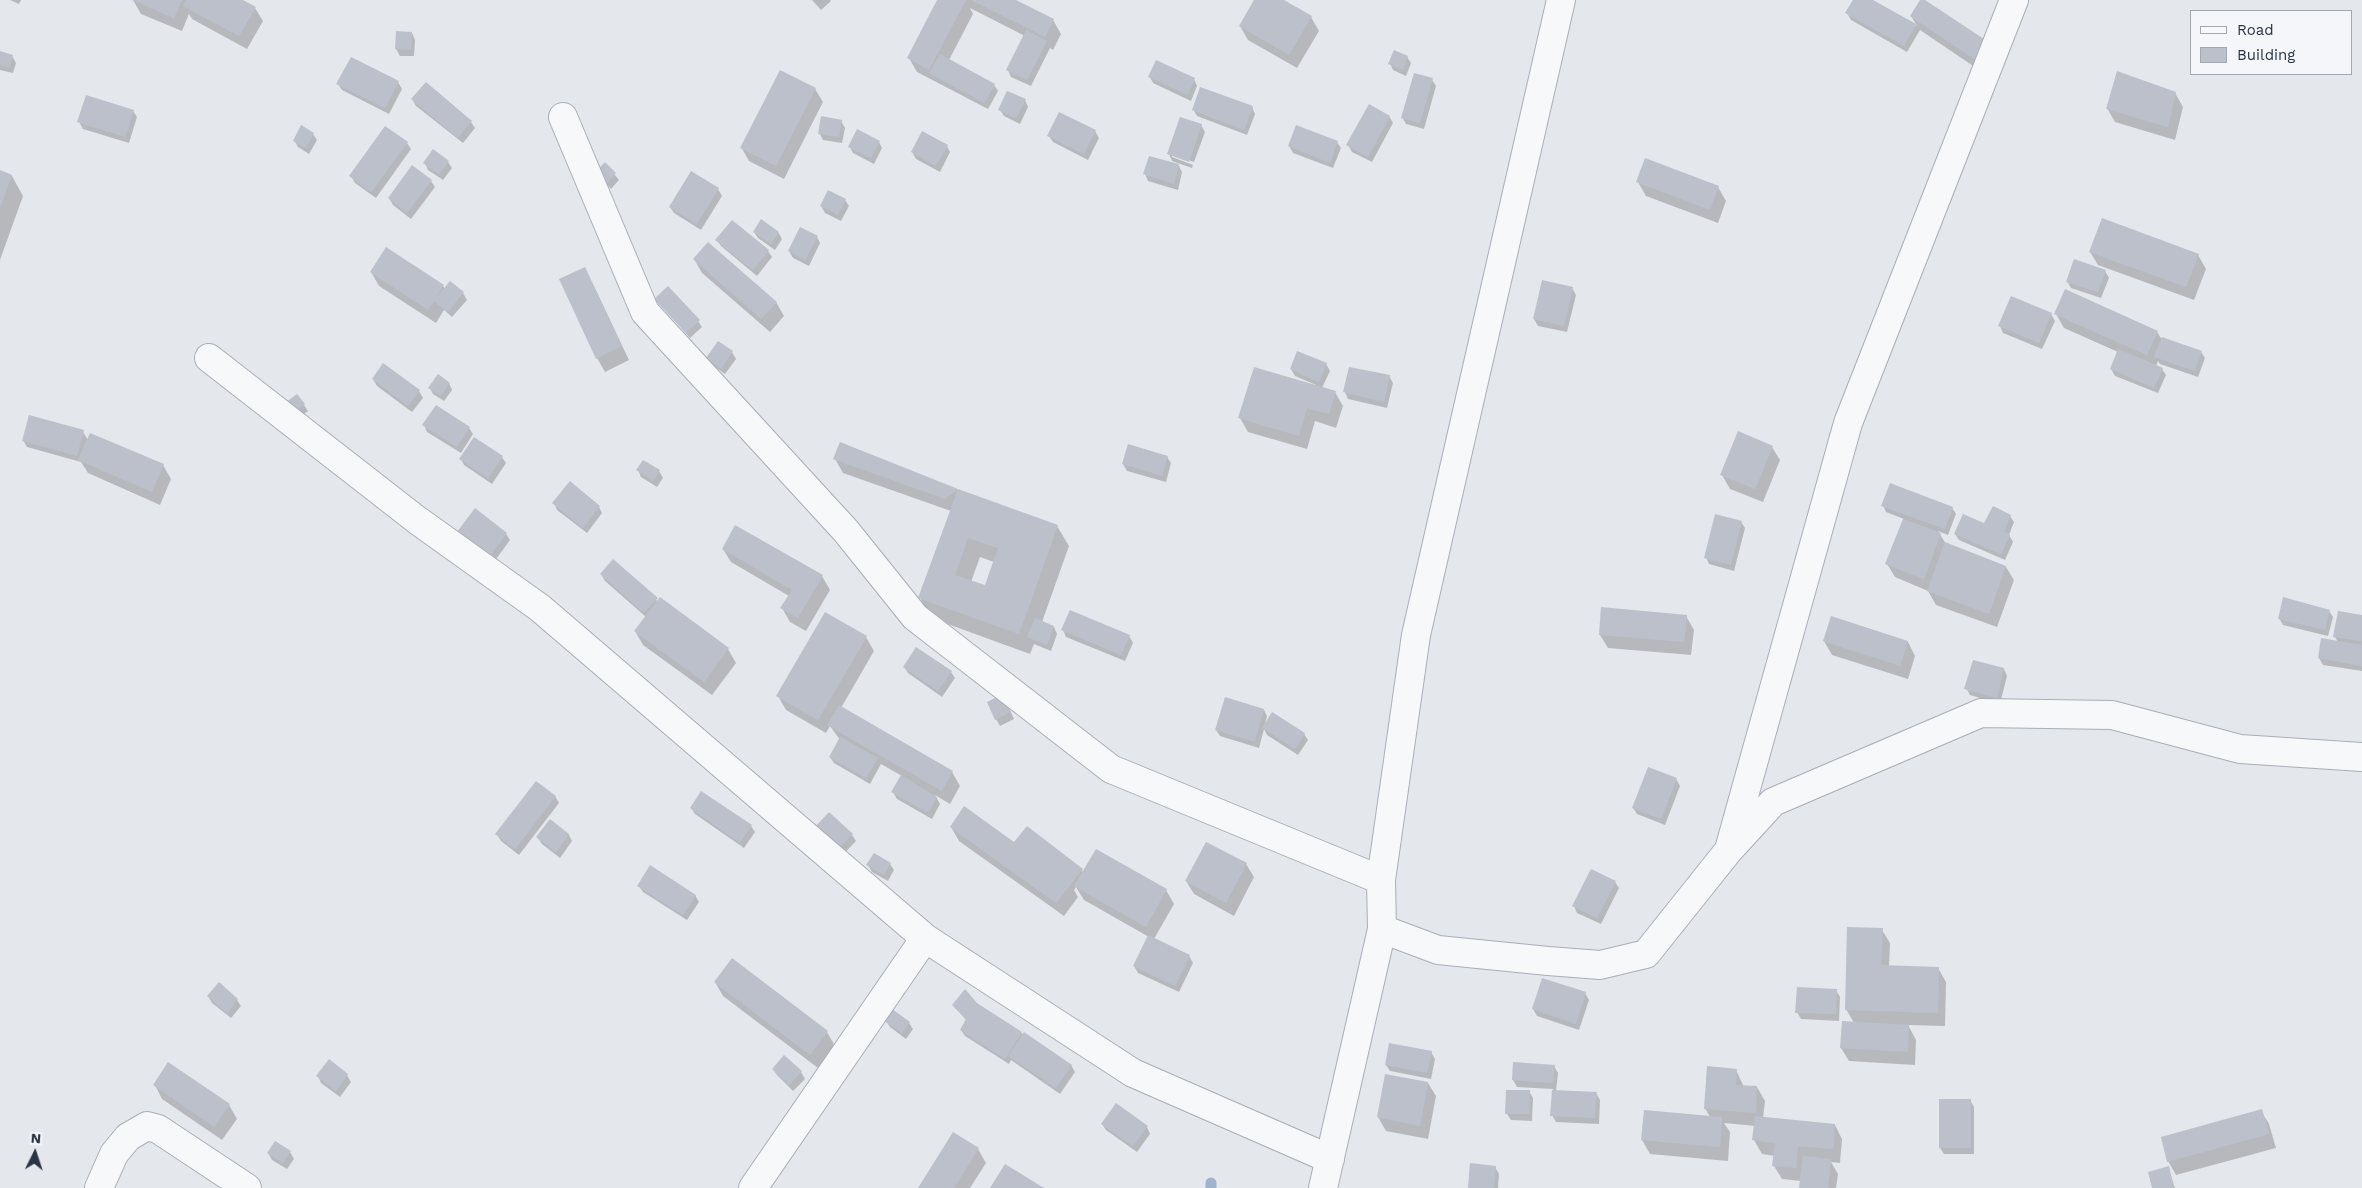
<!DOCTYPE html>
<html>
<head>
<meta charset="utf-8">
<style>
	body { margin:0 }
	#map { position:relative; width:2362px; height:1188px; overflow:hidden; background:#e4e7ec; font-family:"Work Sans",sans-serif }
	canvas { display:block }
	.legend { position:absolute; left:2190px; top:10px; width:162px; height:65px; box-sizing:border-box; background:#f4f6f9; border:1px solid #a4a8b1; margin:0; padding:6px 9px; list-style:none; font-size:15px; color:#2b3445 }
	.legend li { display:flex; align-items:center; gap:10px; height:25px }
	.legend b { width:25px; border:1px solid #a4a8b1 }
	.north { position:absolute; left:10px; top:1128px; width:50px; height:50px; -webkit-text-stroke:4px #f4f6f9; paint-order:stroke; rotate:4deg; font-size:14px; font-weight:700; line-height:20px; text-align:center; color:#2b3445 }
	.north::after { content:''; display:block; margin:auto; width:18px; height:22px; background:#2b3445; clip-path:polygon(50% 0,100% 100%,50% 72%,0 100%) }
</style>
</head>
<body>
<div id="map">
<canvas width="2362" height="1188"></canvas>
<ul class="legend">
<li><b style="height:6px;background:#f7f8fa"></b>Road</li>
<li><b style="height:14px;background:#bbc0ca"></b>Building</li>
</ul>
<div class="north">N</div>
</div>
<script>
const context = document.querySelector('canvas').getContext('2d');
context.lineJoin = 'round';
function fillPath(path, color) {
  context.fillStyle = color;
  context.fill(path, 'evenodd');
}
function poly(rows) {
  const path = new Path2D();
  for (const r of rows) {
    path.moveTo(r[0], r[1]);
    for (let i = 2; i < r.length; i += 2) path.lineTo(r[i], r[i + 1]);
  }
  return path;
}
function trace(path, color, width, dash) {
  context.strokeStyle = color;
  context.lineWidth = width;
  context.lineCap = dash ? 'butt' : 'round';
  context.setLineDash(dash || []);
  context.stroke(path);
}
fillPath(poly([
	[10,0,21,0,19,4],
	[133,0,240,0,255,8,263,21,247,49,192,19,189,14,182,31,141,14],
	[812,0,830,0,831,1,821,10],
	[939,0,1013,0,1053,20,1061,34,1053,50,1050,48,1031,86,1011,77,1008,70,1025,36,970,8,973,14,949,60,994,85,998,91,988,109,917,72,909,58],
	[1255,0,1281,0,1311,17,1319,31,1297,68,1248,40,1240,26],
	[1854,0,1871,0,1917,26,1911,16,1923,0,1989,43,1985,74,1920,30,1907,52,1851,20,1847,13],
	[412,33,415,40,414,56,400,56,396,49],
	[0,53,12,56,16,63,13,73,0,70],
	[1407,57,1411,63,1406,76,1393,70,1390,63],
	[1150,77,1194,79,1197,86,1191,101,1153,83],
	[1432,80,1436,86,1424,129,1406,124,1402,117],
	[398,82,402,89,389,114,342,90,338,84],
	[426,83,471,122,475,128,463,143,416,106,412,99],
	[815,89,823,102,784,179,749,161,741,147],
	[2175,93,2183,107,2175,140,2115,122,2107,108],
	[1025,100,1028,107,1020,124,1004,116,1000,110],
	[1252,107,1255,114,1247,135,1197,116,1193,109],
	[133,111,137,117,129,143,83,129,79,122],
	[1389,116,1393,123,1372,162,1352,152,1348,145],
	[841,121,845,128,842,143,823,140,820,134],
	[1201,125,1205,132,1194,162,1172,155,1172,157,1193,165,1192,168,1172,161,1169,154],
	[1095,131,1099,138,1088,160,1053,142,1049,136],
	[313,134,317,140,309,154,298,147,294,140],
	[879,142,882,148,874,164,853,153,850,147],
	[1337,142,1341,148,1333,168,1293,153,1289,146],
	[407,143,411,149,376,198,355,183,351,176],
	[947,146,950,152,940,172,916,159,912,152],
	[1150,157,1179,166,1182,172,1178,190,1148,181,1145,174],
	[448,162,452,168,443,180,428,170,425,163],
	[605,163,619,180,611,189,601,178],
	[0,172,12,176,23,196,0,260],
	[431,181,435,187,411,219,393,205,389,198],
	[1638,182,1718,187,1726,201,1718,223,1646,196],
	[718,189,722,196,701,230,674,213,670,207],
	[845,200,849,206,841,221,825,213,821,206],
	[754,232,778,232,782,239,775,250,758,238],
	[817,237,820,243,809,266,793,258,789,251],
	[717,240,768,251,772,257,757,276,721,246],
	[2090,252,2198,255,2206,269,2194,300,2098,265],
	[694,259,776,302,784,316,770,332,702,273],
	[2105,271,2109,278,2101,298,2071,288,2067,281],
	[371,272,443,286,445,289,450,283,463,293,467,300,452,317,444,310,436,323,379,286],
	[592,282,629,360,605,372,597,358],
	[1572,288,1576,295,1567,332,1538,326,1534,319],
	[656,299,698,321,702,327,690,338],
	[2051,314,2055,321,2042,349,2003,333,2000,326],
	[2056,314,2157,332,2161,338,2201,352,2205,358,2198,377,2160,364,2158,361,2156,366,2162,369,2166,375,2158,393,2115,376,2111,369,2118,352,2064,328],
	[732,352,736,359,725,374,711,364,707,358],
	[1326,364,1330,371,1322,388,1335,392,1343,406,1336,428,1315,421,1307,449,1248,432,1240,418,1316,387,1316,385,1295,376,1291,369],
	[1389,376,1393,383,1387,408,1348,399,1345,392],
	[373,379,419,391,423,398,412,412,377,386],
	[449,383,452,390,444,401,433,394,430,388],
	[304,405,308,411,293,422,286,412],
	[424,425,469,428,473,434,461,453,427,432],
	[83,432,88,440,163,465,171,479,160,505,88,473,81,462,27,447,23,440],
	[841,444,957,490,1057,526,1069,546,1042,622,1054,627,1057,634,1051,651,1034,644,1030,654,931,618,920,598,951,511,843,473,835,459],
	[980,557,994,562,986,587,971,582],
	[1772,447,1780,460,1763,502,1730,489,1722,475],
	[502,457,506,463,492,484,464,465,461,459],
	[1167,457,1171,463,1166,482,1127,471,1123,464],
	[638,470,659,471,663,478,657,487,641,477],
	[554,503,599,507,602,513,587,533,557,510],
	[1883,505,1952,508,1956,514,1948,535,1938,531,1946,544,2006,567,2014,580,1997,627,1936,605,1928,591,1895,577,1887,564,1904,519,1886,512],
	[475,510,506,534,510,540,494,562,459,532],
	[2010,516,2014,522,2009,535,2013,542,2005,560,1959,540,1955,534],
	[1741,522,1745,528,1734,571,1709,564,1706,557],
	[723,549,822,576,830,590,806,631,790,622,782,608,789,596,731,562],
	[601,574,658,601,660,598,728,649,736,663,712,695,643,645,635,631,646,617,605,581],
	[2329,611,2333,617,2328,636,2283,625,2279,618],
	[1686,616,1694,630,1691,655,1608,648,1600,635],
	[2362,616,2362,671,2323,665,2319,658,2338,642,2335,637],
	[1832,618,1908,642,1915,656,1908,679,1832,655,1824,641],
	[1063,630,1129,636,1133,643,1125,661,1066,637],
	[866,637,874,651,841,708,952,772,960,786,950,804,935,795,940,804,932,819,897,799,893,792,902,776,881,764,870,784,834,763,830,757,840,740,830,726,826,733,786,710,778,696],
	[904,667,951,672,955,678,942,697,908,673],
	[2004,669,2007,676,2000,704,1970,695,1966,688],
	[1006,702,1014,719,1000,726,996,719],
	[1264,710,1267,716,1265,724,1304,734,1308,740,1298,755,1267,735,1264,729,1259,748,1220,736,1216,730],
	[1676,779,1680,786,1665,825,1637,814,1633,808],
	[555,796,559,803,519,855,501,841,497,834],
	[691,808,751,826,755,832,744,848,695,814],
	[550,821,569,835,572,841,560,858,542,844,538,838],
	[951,827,1014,844,1082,870,1083,873,1166,890,1174,904,1154,939,1189,956,1193,963,1179,992,1138,973,1134,966,1149,937,1084,900,1076,887,1074,890,1078,897,1064,916,959,841],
	[852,835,856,841,841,857,819,836],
	[890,864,894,870,888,881,872,872,868,865],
	[1246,864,1254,877,1234,916,1194,894,1186,881],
	[1615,882,1619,888,1601,924,1577,913,1574,906],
	[639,886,695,895,699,902,687,920,643,892],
	[1882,930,1890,943,1889,967,1938,968,1946,982,1945,1026,1908,1025,1916,1040,1915,1065,1849,1061,1841,1048,1854,1023,1846,1009],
	[715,982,827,1032,835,1046,818,1068,723,996],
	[219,984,237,1000,241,1006,231,1018,212,1003,208,996],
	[1836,990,1840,997,1839,1021,1801,1019,1797,1012],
	[1585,993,1589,1000,1579,1030,1537,1016,1533,1009],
	[976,1004,1071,1065,1075,1072,1060,1094,1011,1060,1009,1064,965,1036,961,1030,967,1021,953,1005],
	[886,1021,909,1023,913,1029,906,1039,890,1027],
	[1431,1052,1435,1059,1431,1079,1390,1071,1386,1065],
	[784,1057,801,1072,805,1079,793,1091,777,1075,773,1069],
	[329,1061,347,1075,351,1082,340,1097,321,1083,318,1076],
	[1554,1066,1558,1073,1556,1091,1596,1093,1600,1100,1599,1124,1556,1122,1552,1115,1553,1089,1517,1087,1513,1080],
	[1736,1070,1744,1087,1757,1087,1765,1101,1763,1118,1835,1125,1842,1139,1840,1163,1831,1162,1838,1174,1836,1188,1801,1188,1801,1181,1782,1179,1774,1166,1775,1156,1762,1154,1754,1140,1755,1126,1724,1123,1730,1132,1728,1161,1650,1154,1642,1140,1645,1112,1710,1117,1705,1108],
	[1428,1083,1436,1096,1428,1139,1386,1131,1378,1117],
	[155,1085,229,1105,237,1119,222,1140,162,1099],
	[1529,1091,1533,1098,1532,1121,1511,1120,1507,1114],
	[1970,1100,1974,1107,1974,1154,1944,1154,1940,1148],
	[2261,1111,2269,1124,2276,1148,2176,1175,2168,1161],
	[1102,1124,1147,1127,1150,1134,1137,1152,1106,1130],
	[978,1149,986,1163,970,1188,920,1188],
	[290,1152,294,1159,287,1169,272,1160,268,1153],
	[1495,1167,1499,1174,1498,1188,1469,1188],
	[2168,1168,2175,1188,2153,1188]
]), '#0003');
trace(poly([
	[1211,1188,1211,1183]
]), '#9fb4cc', 11);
fillPath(poly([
	[132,0,182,0,174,18],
	[186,0,243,0,256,7,239,36,183,6],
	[937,0,966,0,929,70,907,58],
	[971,0,1016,0,1054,19,1045,37],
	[1254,0,1284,0,1312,16,1289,55,1239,26],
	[1853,0,1873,0,1916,24,1904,46,1845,13],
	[1920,0,1925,0,1990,43,1977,61,1910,16],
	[1026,30,1047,41,1027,80,1006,70],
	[396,31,412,32,411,50,395,49],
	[1394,50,1408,56,1403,70,1388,64],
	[0,51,13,55,9,68,0,65],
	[940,54,995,84,984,103,929,73],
	[351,57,399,81,385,108,336,84],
	[1156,60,1195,78,1188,95,1148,77],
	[780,70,816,88,776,166,740,148],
	[2117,71,2176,92,2168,127,2106,109],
	[1414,73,1433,78,1420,123,1401,118],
	[426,82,472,121,458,138,411,99],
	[1200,87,1253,106,1244,130,1192,110],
	[1007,91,1026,99,1016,118,998,110],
	[86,95,134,110,125,137,77,122],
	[1369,104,1390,116,1368,157,1346,145],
	[1059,112,1096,130,1084,154,1047,136],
	[821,116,842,120,839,137,818,134],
	[1180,117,1202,124,1189,162,1167,154],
	[301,125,314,133,306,148,293,141],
	[1296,125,1338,141,1330,163,1288,146],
	[385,126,408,142,371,192,349,176],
	[857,129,880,141,871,158,848,147],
	[922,131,948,145,936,166,911,152],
	[433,149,449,161,439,174,423,163],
	[1149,156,1179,164,1174,184,1143,174],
	[1645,158,1719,186,1710,210,1636,182],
	[605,162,616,173,607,183,595,172],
	[412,165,432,180,407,213,388,198],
	[0,170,12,175,0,208],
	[691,171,719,188,697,224,669,207],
	[828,190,846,199,838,215,820,206],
	[2102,218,2199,254,2186,287,2089,252],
	[761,219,779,232,771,244,753,232],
	[732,220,769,250,753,270,715,240],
	[800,227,818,236,805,260,788,251],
	[708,242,777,302,761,319,693,259],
	[386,247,444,285,435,299,450,281,464,292,448,312,434,301,428,310,370,272],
	[2074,259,2106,270,2098,292,2066,282],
	[585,267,622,346,596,359,559,279],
	[1542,280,1573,287,1564,326,1533,319],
	[668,286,700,320,686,333,654,299],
	[2065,289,2158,331,2147,355,2054,314],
	[2011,296,2052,313,2039,343,1998,326],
	[2162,337,2202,351,2195,371,2154,357],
	[718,341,733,351,721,369,706,358],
	[2118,349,2163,368,2154,388,2110,369],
	[1297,351,1327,363,1319,382,1290,369],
	[383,363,420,390,408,406,372,379],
	[1254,367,1336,391,1329,414,1307,408,1299,436,1238,418],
	[1349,367,1390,375,1384,402,1343,392],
	[438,374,450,383,440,396,428,388],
	[297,394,305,404,289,416,281,406],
	[436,405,470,427,457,447,422,425],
	[29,415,84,430,77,456,22,441],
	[1738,431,1773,446,1755,489,1720,475],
	[90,433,164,464,152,492,78,460],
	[474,437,503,456,488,478,459,459],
	[840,442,958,489,1058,525,1019,634,918,598,958,489,945,499,833,459],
	[968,538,998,548,985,585,955,575],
	[1128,444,1168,456,1162,476,1122,464],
	[643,460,660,470,653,481,636,470],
	[570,481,600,506,583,528,552,503],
	[1890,483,1953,507,1945,529,1881,506],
	[1993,506,2011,515,2004,532,2010,535,2001,554,1954,534,1963,514,1984,523],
	[475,508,507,533,490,556,457,532],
	[1715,514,1742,521,1731,565,1704,558],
	[1903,519,1941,533,1924,579,1885,564],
	[735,525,823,575,798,618,780,608,792,590,722,549],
	[1945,542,2006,566,1989,614,1927,591],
	[613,559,658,598,644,613,600,574],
	[660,597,729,648,704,682,634,631],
	[2283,597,2330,610,2325,630,2278,619],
	[1601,607,1687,615,1684,642,1599,635],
	[1070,610,1130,635,1121,655,1061,630],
	[2338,611,2362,615,2362,641,2333,637],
	[825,612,867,636,818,720,776,696],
	[1831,616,1908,641,1900,666,1823,641],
	[1035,618,1054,626,1047,645,1027,637],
	[2321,638,2362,645,2362,666,2318,658],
	[916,647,952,671,938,691,903,667],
	[1973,660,2004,668,1997,698,1964,689],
	[1003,694,1011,712,995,720,987,702],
	[1225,697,1264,709,1255,742,1215,730],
	[839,705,953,771,942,791,827,725],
	[1272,712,1305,733,1295,749,1262,728],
	[840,737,878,758,866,778,829,757],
	[1648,767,1677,778,1661,819,1632,808],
	[901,775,937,797,928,813,891,792],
	[536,781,556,796,515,849,495,834],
	[701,791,752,825,740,843,690,808],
	[964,806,1014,842,1027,826,1083,869,1056,903,950,827],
	[829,812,853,834,836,851,813,829],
	[550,819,569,834,556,852,536,837],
	[1206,842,1247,863,1226,903,1185,881],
	[1096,849,1167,889,1146,927,1074,886],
	[874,853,891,863,884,875,866,865],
	[650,865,696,895,683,915,637,886],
	[1591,869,1616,881,1597,918,1572,906],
	[1847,927,1883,928,1881,965,1939,967,1938,1013,1845,1010],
	[1148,935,1190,955,1175,986,1133,966],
	[732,958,828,1031,810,1055,714,982],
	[1542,978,1586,992,1576,1024,1532,1009],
	[219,982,238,999,227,1013,207,996],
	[1797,987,1837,989,1836,1014,1795,1013],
	[965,989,977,1003,1022,1032,1005,1059,960,1030,966,1019,952,1005],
	[892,1009,910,1022,902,1033,884,1021],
	[1842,1021,1909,1025,1908,1052,1840,1048],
	[1024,1032,1072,1065,1056,1088,1008,1056],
	[1389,1043,1432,1051,1427,1073,1385,1065],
	[784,1055,802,1071,789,1085,772,1069],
	[329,1059,348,1074,336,1091,316,1076],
	[168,1062,230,1104,214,1127,153,1085],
	[1513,1062,1555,1065,1553,1083,1512,1080],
	[1707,1066,1737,1069,1736,1085,1757,1086,1756,1113,1704,1109],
	[1385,1074,1428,1082,1420,1126,1377,1117],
	[1506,1090,1530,1090,1529,1114,1505,1114],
	[1552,1090,1597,1092,1595,1118,1550,1116],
	[1939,1099,1971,1099,1971,1148,1939,1148],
	[1116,1103,1148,1126,1133,1146,1101,1124],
	[2262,1109,2269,1134,2167,1162,2161,1137],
	[1644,1110,1722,1117,1720,1147,1641,1140],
	[1755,1116,1835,1124,1833,1149,1798,1146,1796,1168,1772,1166,1775,1143,1752,1140],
	[953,1132,979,1148,954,1188,918,1188],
	[275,1141,291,1151,283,1163,267,1153],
	[1803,1156,1831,1159,1828,1188,1799,1188],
	[1470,1163,1496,1166,1494,1188,1468,1188],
	[1005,1164,1044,1188,990,1188],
	[2169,1166,2174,1188,2152,1188,2148,1172]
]), '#bbc0ca');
const minor = poly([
	[563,117,645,312,846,531,915,617,1111,769,1381,880],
	[209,358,417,520,540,608,925,938],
	[1730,846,1848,423,2014,0],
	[1382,929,1438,950,1548,961,1600,965,1646,954,1729,850,1773,802,1981,713,2112,715,2240,749,2362,757],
	[99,1188,114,1154,128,1137,147,1126,158,1129,247,1188],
	[753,1188,925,938,1133,1073,1330,1159],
	[1323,1188,1382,929,1381,880,1416,635,1561,0]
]);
trace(minor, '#a9aeb7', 30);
trace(minor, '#f7f8fa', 28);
</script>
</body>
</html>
